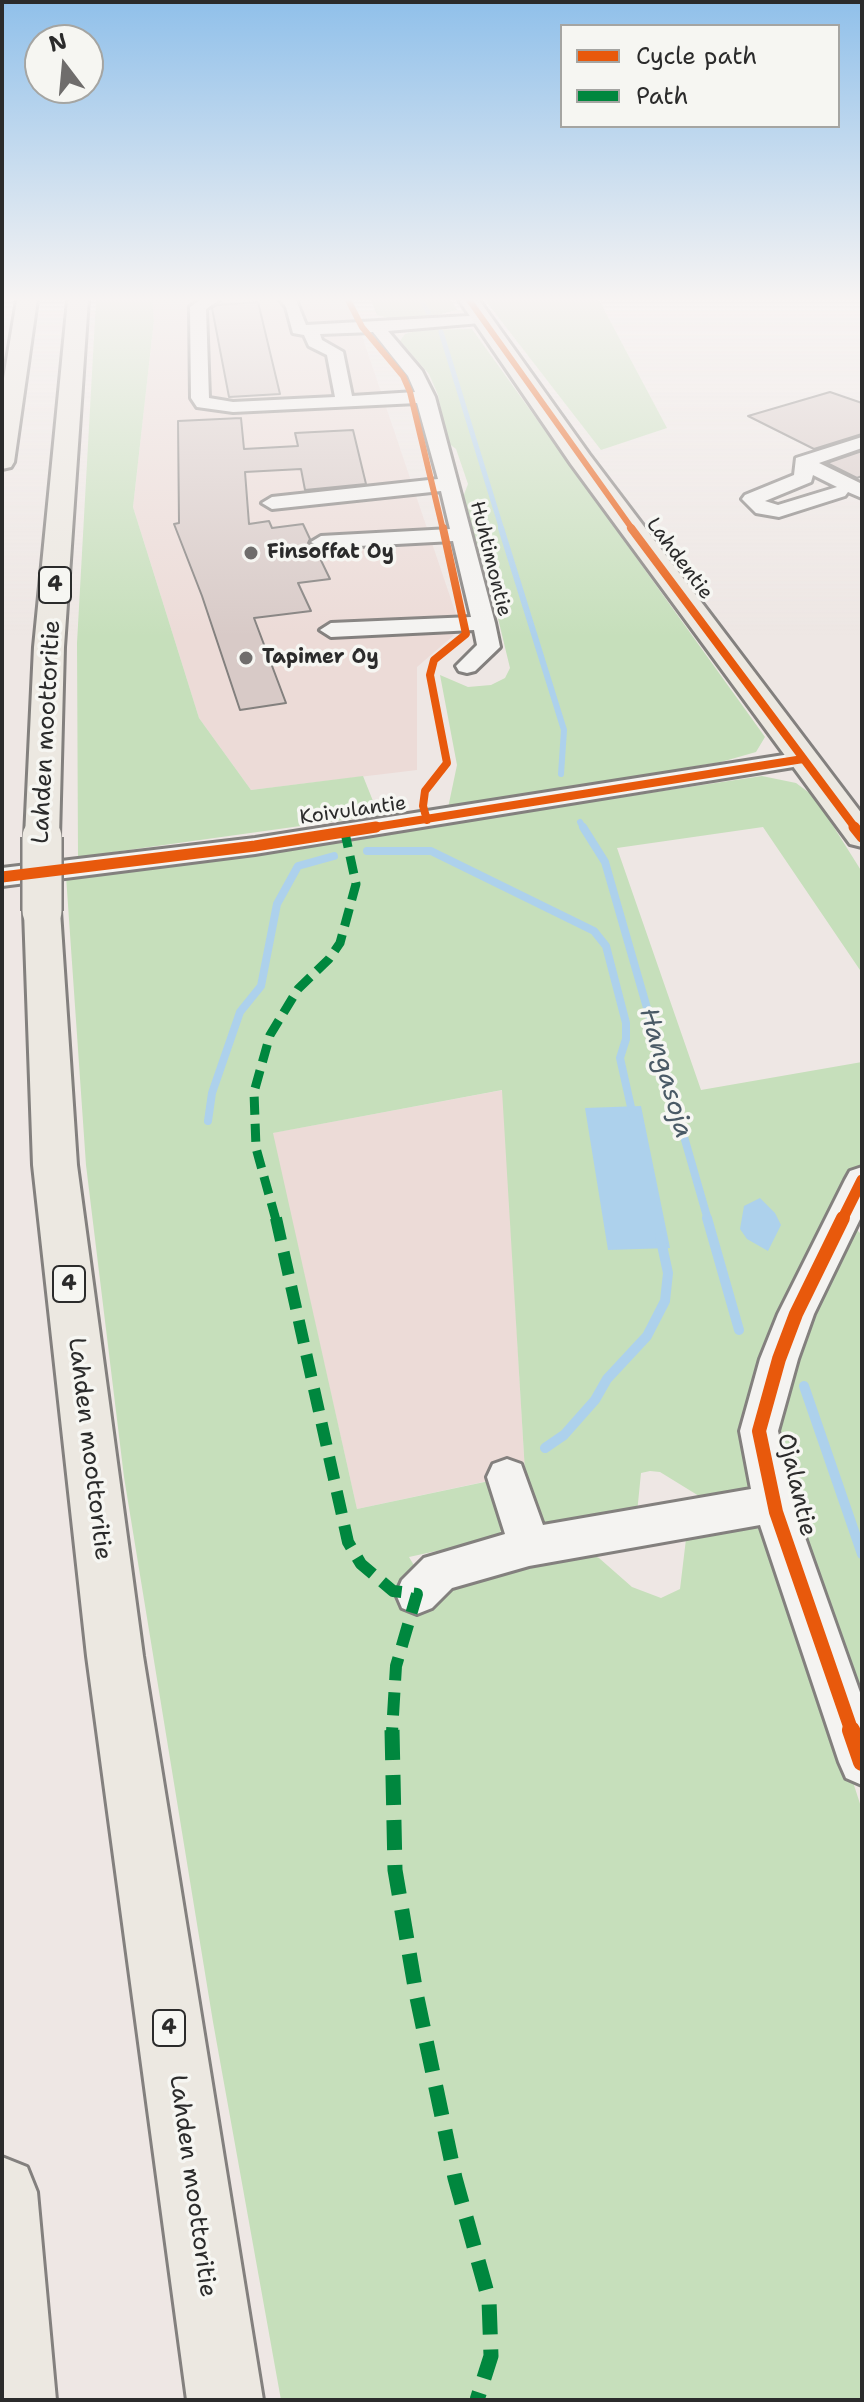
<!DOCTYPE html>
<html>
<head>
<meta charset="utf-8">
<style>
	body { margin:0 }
	#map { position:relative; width:864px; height:2402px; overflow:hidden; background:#eee7e4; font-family:"Shantell Sans",sans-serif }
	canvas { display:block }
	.frame { position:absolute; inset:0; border:4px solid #2b2b2b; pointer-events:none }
	.legend { position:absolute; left:560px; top:24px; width:280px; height:104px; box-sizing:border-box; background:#f6f6f2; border:2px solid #a5a5a2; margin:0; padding:10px 14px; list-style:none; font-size:24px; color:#2b2b2b }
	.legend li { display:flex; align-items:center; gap:16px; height:40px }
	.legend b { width:40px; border:2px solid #a5a5a2 }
	.north { position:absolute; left:24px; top:24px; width:80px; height:80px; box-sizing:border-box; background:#f6f6f2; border:2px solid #a5a5a2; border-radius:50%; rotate:344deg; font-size:22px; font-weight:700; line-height:32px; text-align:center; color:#2b2b2b }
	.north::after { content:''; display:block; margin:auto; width:28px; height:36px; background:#6f6d6c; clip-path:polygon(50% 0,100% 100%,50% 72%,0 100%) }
</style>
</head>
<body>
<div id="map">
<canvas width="864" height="2402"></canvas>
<div class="frame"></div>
<ul class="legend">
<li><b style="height:10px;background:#e8590c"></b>Cycle path</li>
<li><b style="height:10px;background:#00873e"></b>Path</li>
</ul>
<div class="north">N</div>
</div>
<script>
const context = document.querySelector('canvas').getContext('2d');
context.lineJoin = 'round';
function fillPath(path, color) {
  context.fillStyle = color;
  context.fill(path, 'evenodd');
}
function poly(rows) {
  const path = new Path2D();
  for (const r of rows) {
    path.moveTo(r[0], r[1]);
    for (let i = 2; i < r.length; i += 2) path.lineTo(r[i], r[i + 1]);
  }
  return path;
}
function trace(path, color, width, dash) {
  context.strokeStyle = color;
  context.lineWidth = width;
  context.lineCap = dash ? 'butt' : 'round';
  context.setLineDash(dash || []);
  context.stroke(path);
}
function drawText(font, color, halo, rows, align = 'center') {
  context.font = font + ' "Shantell Sans",sans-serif';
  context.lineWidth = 7;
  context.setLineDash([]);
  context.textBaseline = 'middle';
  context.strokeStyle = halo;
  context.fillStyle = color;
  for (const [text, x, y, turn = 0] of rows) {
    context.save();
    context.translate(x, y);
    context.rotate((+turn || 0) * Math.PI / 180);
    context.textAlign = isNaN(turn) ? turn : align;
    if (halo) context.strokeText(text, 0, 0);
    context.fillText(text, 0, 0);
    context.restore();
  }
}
fillPath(poly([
	[152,300,350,300,461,629,417,667,417,770,251,790,199,718,133,507,154,320],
	[503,1090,525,1473,357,1509,272,1133]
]), '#ecdbd7');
fillPath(poly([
	[96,300,152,300,154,320,133,507,199,718,251,790,363,776,373,801,402,799,407,801,408,808,401,812,78,857,77,643],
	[371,300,451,300,457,310,429,317,391,319,377,315],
	[485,300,599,300,667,428,601,450],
	[472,329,765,737,756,752,721,762,448,808,457,765,440,675,468,687,491,685,505,678,510,668,494,602,463,497,468,484,456,449,448,443,438,395,429,374,400,341,405,334,419,330],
	[762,776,796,783,815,797,862,872,862,973,763,827,617,848,701,1090,862,1062,862,1160,751,1490,717,1502,699,1496,660,1472,650,1471,641,1473,637,1513,550,1527,540,1523,520,1475,525,1472,502,1090,273,1133,357,1509,494,1480,503,1528,496,1538,409,1557,428,1589,571,1545,599,1558,632,1587,661,1598,680,1589,686,1539,693,1528,762,1523,782,1561,862,1810,862,2400,281,2400,213,2022,124,1477,86,1165,66,876,356,837],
	[856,1229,862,1235,862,1716,788,1509,771,1433,813,1297]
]), '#c6dfbb');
fillPath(poly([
	[641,1106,670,1248,608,1250,585,1108],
	[760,1198,775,1213,781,1225,768,1251,747,1239,740,1229,744,1206]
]), '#add1ec');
trace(poly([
	[421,300,428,312],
	[441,332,502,530]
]), '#add1ec', 5);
trace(poly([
	[501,528,564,730,561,774],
	[580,822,584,829]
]), '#add1ec', 6);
trace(poly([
	[583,827,605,862,708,1220],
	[367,851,431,851,594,931,606,946,626,1023,626,1039,620,1058,633,1116],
	[208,1121,212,1093,240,1012,261,986,277,904,298,866,334,856]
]), '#add1ec', 8);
trace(poly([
	[707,1218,739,1330],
	[804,1386,862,1554],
	[545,1448,564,1435,595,1400,607,1379,647,1336,665,1301,668,1273,660,1236]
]), '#add1ec', 10);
const building = poly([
	[258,302,280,394,229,397,212,308,217,305,258,302],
	[830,392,862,403,862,434,814,449,748,416,830,392],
	[241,418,244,449,298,446,295,433,353,430,366,484,305,490,301,469,245,472,249,524,269,521,272,528,303,524,310,539,308,543,315,548,330,579,298,583,311,611,254,618,286,703,240,710,202,596,174,524,179,523,178,421,241,418],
	[862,451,862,476,857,478,827,463,862,451]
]);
fillPath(building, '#d8cac7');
trace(building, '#83807e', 2);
const minor = poly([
	[200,300,219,300,206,309,209,398,233,402,335,397,327,355,309,346,304,335,293,333,286,307,280,300,296,300,306,325,486,315,486,321,480,323,388,331,422,371,435,397,495,623,500,647,475,671,467,673,459,671,456,666,477,645,474,630,331,637,320,630,331,623,471,617,453,541,321,548,311,542,321,536,450,529,441,491,272,509,262,503,272,497,438,479,417,403,233,412,197,407,191,398,190,307,200,300],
	[373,332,408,376,415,392,352,396,343,352,322,340,320,334,373,332],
	[862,437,862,448,819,463,862,484,862,498,848,492,845,496,779,517,756,513,742,499,745,495,794,475,796,458,862,437],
	[813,475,837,487,778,505,765,501,811,482,813,475],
	[803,752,812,754,815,759,812,764,255,854,2,886,2,868,255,838,803,752],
	[862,1167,862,1215,814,1314,798,1359,778,1431,796,1512,862,1698,862,1785,846,1778,839,1762,760,1525,529,1566,452,1588,432,1608,417,1614,402,1608,396,1594,402,1580,424,1558,505,1534,487,1477,493,1464,507,1459,521,1464,543,1525,751,1489,740,1431,760,1359,778,1314,845,1180,850,1171,862,1167]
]);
const major = poly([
	[459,300,479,300,589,454,862,814,862,847,850,844,571,464,459,300]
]);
const highway = poly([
	[17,300,37,300,14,462,11,467,2,469,2,390,17,300],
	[68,300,88,300,64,647,59,837,54,844,42,847,30,844,25,837,34,647,68,300],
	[42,899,55,903,60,911,77,1165,143,1656,263,2400,187,2400,87,1656,33,1165,24,911,29,903,42,899],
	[2,2157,27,2167,37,2192,56,2400,2,2400,2,2157]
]);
trace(minor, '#83807e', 6);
trace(major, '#83807e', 6);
trace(highway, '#83807e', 6);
fillPath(minor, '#f4f3f1');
fillPath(major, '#ece8e1');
fillPath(highway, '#ece8e1');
const highwayBridge = poly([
	[42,837,42,911]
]);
trace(highwayBridge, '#83807e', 44, []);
trace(highwayBridge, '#ece8e1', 39);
trace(poly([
	[276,1220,256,1148,254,1092,270,1035,298,989,329,959,340,943,356,884,345,833]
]), '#00873e', 9, [18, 9]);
trace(poly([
	[276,1218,348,1542,361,1564,393,1591,417,1594,396,1666,392,1732]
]), '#00873e', 12, [23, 12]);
trace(poly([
	[392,1730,395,1870,416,1993,455,2178,489,2300,491,2356,477,2400]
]), '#00873e', 15, [30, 15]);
trace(poly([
	[348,300,362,327,403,376,410,392,443,530],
	[469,300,633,530]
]), '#e8590c', 6);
trace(poly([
	[631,528,856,829],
	[427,820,423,806,425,791,447,763,430,675,434,660,466,634,443,528],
	[363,829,803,759]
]), '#e8590c', 8);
trace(poly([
	[854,827,862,837],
	[2,877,255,846,376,827],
	[842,1220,862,1180]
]), '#e8590c', 11);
trace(poly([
	[843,1218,796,1314,779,1359,759,1431,776,1512,852,1732]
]), '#e8590c', 14);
trace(poly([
	[851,1730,862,1762]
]), '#e8590c', 18);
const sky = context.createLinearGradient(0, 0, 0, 637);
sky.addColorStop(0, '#90c0ea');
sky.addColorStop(0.47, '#f7f4f3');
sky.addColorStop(1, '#f7f4f300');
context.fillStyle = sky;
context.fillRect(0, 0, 864, 637);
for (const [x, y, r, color] of [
	[251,553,8,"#6f6d6c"],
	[246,658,8,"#6f6d6c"]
]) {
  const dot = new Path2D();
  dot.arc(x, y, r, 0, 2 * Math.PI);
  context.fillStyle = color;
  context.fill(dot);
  trace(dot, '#f6f6f2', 3);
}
drawText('bold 20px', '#2b2b2b', '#f6f6f2', [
	["Finsoffat Oy",267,553],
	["Tapimer Oy",262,658]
], 'left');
drawText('20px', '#2b2b2b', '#f6f6f2', [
	["Huhtimontie",490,559,76],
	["Lahdentie",679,559,53],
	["Koivulantie",353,811,-8]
]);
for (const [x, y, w] of [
	[55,585,32],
	[69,1284,32],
	[169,2028,32]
]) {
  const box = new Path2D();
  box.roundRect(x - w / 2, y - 18, w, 36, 6);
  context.fillStyle = '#f6f6f2';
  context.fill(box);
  trace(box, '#2b2b2b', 2);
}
drawText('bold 22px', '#2b2b2b', null, [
	["4",55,585],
	["4",69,1284],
	["4",169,2028]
]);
drawText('24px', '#2b2b2b', '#f6f6f2', [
	["Lahden moottoritie",47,732,-87],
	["Lahden moottoritie",89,1449,83],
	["Ojalantie",796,1485,77],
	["Lahden moottoritie",192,2186,82]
]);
drawText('italic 26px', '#4a5a66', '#f6f6f2', [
	["Hangasoja",665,1073,74]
]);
</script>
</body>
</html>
